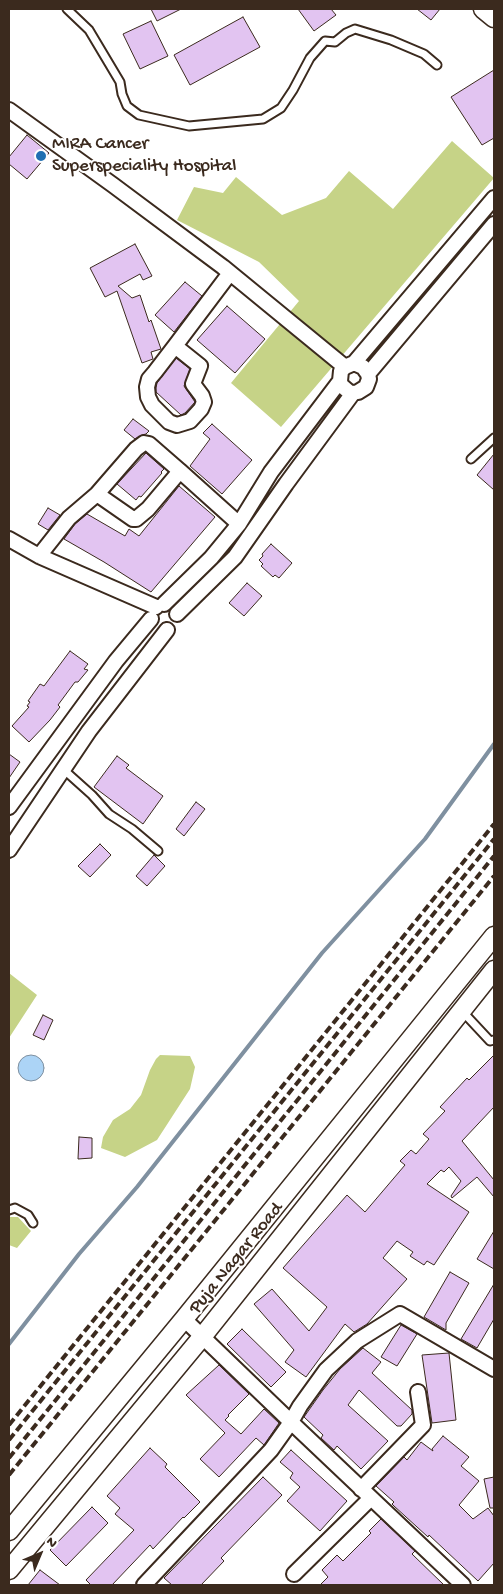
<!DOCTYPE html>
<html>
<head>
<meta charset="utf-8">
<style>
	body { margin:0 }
	#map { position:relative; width:503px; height:1594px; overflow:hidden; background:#fff; font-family:"Gochi Hand",sans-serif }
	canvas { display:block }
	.frame { position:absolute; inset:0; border:10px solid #3b2a1e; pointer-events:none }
	.north { position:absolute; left:15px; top:1529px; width:50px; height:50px; -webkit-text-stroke:4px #fff; paint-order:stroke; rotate:45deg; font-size:14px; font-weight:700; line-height:20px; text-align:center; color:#3b2a1e }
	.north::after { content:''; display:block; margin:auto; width:18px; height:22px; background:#3b2a1e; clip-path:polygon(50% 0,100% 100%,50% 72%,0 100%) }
</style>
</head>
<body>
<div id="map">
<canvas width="503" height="1594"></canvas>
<div class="frame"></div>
<div class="north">N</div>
</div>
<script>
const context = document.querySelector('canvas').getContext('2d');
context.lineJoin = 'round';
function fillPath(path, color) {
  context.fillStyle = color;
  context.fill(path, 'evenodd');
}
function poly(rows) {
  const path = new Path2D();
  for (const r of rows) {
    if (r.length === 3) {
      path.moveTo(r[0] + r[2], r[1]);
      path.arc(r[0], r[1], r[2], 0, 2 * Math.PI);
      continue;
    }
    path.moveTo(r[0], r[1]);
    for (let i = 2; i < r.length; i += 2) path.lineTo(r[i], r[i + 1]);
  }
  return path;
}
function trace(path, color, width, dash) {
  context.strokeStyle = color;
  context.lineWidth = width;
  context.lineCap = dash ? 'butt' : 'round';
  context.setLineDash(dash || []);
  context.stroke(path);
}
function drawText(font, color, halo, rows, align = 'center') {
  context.font = font + ' "Gochi Hand",sans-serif';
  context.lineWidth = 4;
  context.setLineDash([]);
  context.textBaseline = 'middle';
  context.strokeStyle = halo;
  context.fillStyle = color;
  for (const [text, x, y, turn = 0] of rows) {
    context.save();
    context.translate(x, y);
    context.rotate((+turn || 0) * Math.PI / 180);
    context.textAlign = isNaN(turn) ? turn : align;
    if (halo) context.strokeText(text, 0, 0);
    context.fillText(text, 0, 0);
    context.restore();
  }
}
fillPath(poly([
	[452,141,494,178,281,427,231,383,299,301,259,262,177,220,194,187,223,193,236,177,282,215,326,198,349,171,393,209],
	[9,973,37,995,9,1038],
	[160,1055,190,1056,195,1067,190,1089,157,1140,125,1157,101,1148,103,1137,113,1120,130,1109,141,1095,150,1070,156,1059],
	[9,1217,18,1217,31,1231,17,1248,9,1245]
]), '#c6d387');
const water = poly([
	[31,1068,13]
]);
fillPath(water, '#acd4f6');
trace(water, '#7f90a0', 1);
trace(poly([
	[9,1344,79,1254,137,1187,322,953,425,839,494,744]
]), '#7f90a0', 4);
const building = poly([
	[151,9,181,9,157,21,151,9],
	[298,9,331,9,336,15,314,31,298,9],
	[417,9,440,9,431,20,417,9],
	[243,17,260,47,190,85,174,55,243,17],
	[151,21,168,56,140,69,123,34,151,21],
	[494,70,494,138,482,145,451,97,494,70],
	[27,135,49,153,27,179,9,164,9,157,27,135],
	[135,244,152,276,143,280,140,274,118,286,132,298,140,295,149,322,151,320,161,349,151,352,153,359,142,363,117,291,105,297,90,268,135,244],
	[185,282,202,296,174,332,155,315,185,282],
	[227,306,265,339,235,373,197,340,227,306],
	[176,358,190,369,184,386,195,402,185,413,181,415,156,392,156,388,157,383,176,358],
	[133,419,149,431,146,434,142,435,135,439,124,430,133,419],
	[212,424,252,460,222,494,190,466,210,439,203,433,212,424],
	[146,453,164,469,161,472,162,473,141,497,139,496,136,500,117,484,146,453],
	[494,454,494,490,477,475,494,454],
	[179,486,215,517,151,592,104,562,64,539,75,524,87,514,125,536,129,529,139,536,179,486],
	[48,508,60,515,48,530,38,524,48,508],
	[271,544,292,563,279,578,275,575,273,577,261,566,263,564,259,560,263,556,262,554,271,544],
	[247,583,262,596,244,616,229,603,247,583],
	[70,651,88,664,84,669,88,670,78,682,75,682,58,705,60,707,50,720,29,742,12,726,29,707,27,706,30,702,28,701,40,684,44,686,70,651],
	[9,754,20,762,9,778,9,754],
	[117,756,129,765,126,768,163,796,143,824,94,787,117,756],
	[196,802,205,809,184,836,176,829,196,802],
	[100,844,111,855,90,877,78,866,100,844],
	[154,855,165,866,147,886,136,876,154,855],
	[43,1015,53,1020,44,1040,33,1035,43,1015],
	[494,1055,494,1107,462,1141,494,1180,494,1197,477,1177,452,1198,451,1196,461,1181,449,1167,444,1172,441,1170,427,1184,469,1212,434,1265,427,1261,424,1265,410,1256,413,1252,397,1241,383,1258,407,1279,367,1324,354,1332,345,1324,306,1377,285,1362,294,1350,254,1304,272,1289,309,1331,327,1307,283,1268,347,1195,365,1212,405,1165,400,1161,411,1150,416,1154,429,1139,423,1134,445,1111,440,1107,467,1078,469,1080,494,1055],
	[79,1137,92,1138,92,1158,78,1159,79,1137],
	[494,1231,494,1269,477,1259,494,1231],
	[450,1272,469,1283,446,1323,446,1330,424,1317,450,1272],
	[494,1284,494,1319,477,1348,461,1339,494,1284],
	[401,1325,417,1334,397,1366,381,1357,401,1325],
	[242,1329,286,1372,271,1387,227,1344,242,1329],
	[363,1348,381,1362,372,1373,412,1410,412,1414,401,1426,397,1426,359,1390,348,1405,388,1441,361,1469,337,1446,334,1450,321,1438,323,1435,304,1417,323,1390,340,1369,363,1348],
	[449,1353,456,1420,432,1423,422,1355,449,1353],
	[219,1365,249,1394,228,1415,229,1416,225,1420,241,1434,264,1409,279,1423,264,1445,256,1438,219,1477,200,1459,225,1433,186,1395,219,1365],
	[443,1436,469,1457,461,1466,479,1481,459,1505,473,1519,488,1508,494,1516,494,1563,478,1581,429,1535,428,1537,394,1506,392,1504,394,1502,376,1486,404,1457,407,1460,421,1442,433,1451,432,1449,443,1436],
	[150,1448,167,1464,165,1467,200,1502,184,1518,183,1517,153,1549,150,1545,112,1585,91,1585,86,1580,134,1530,115,1514,120,1508,107,1496,150,1448],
	[291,1450,347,1501,320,1531,287,1501,300,1487,290,1478,293,1473,280,1462,291,1450],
	[263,1477,282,1495,221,1558,224,1561,201,1585,172,1585,164,1578,263,1477],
	[494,1477,494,1508,490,1508,484,1479,494,1477],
	[92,1507,108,1523,66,1566,50,1550,92,1507],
	[381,1519,415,1551,412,1554,444,1585,320,1585,328,1577,322,1570,337,1555,343,1561,371,1533,369,1531,381,1519],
	[40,1570,60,1585,28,1585,40,1570]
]);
fillPath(building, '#e2c4f1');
trace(building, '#3b2a1e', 1);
const service = poly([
	[67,9,89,30,120,82,122,94,127,106,139,115,189,126,263,119,281,108,293,90,310,58,325,41,335,42,346,33,355,29,391,40,424,54,437,65],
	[471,459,494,438],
	[63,769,92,795,109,814,132,829,158,851],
	[462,1011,490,1041,494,1040],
	[9,1210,15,1208,28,1215,33,1223]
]);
const minor = poly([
	[9,110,113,185,223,267,345,367],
	[175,346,200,366,193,384,202,396,204,402,201,409,190,421,177,425,169,422,152,405,148,397,147,387,149,379,155,372,175,346,230,273],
	[354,363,363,367,368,374,369,379,366,387,358,392,353,393,349,392,341,385,340,381,341,371,345,367,354,363,494,198],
	[368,374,494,224],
	[97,494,133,519,136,519,148,509,180,471,239,524],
	[9,539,39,556,156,607],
	[39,556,69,518,97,494,136,449,144,443,149,444,180,471],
	[164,604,211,558,239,524,271,472,340,381],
	[177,614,235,557,286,484,353,393],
	[9,807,116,661,151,619],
	[9,850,89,731,167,630],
	[184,1319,291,1422,300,1406,326,1370,357,1341,400,1314,494,1369],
	[361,1489,423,1425,418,1392],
	[294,1574,371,1498],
	[144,1585,271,1450,291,1422,463,1585]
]);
const tertiary = poly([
	[483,9,494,18],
	[9,1531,184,1319,494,936],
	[9,1570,202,1337,494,970]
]);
trace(service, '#3b2a1e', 11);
trace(minor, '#3b2a1e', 18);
trace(tertiary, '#3b2a1e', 21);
trace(service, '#fff', 7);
trace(minor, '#fff', 14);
trace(tertiary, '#fff', 18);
trace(poly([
	[9,1425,494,824],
	[9,1440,494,839],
	[9,1458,494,856],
	[9,1475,494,876]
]), '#3b2a1e', 4, [8, 4]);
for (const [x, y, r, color] of [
	[41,156,6,"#1f6fb2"]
]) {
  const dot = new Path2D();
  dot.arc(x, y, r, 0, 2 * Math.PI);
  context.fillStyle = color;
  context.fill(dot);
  trace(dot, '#fff', 2);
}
drawText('19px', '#3b2a1e', '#fff', [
	["MIRA Cancer",52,145],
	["Superspeciality Hospital",52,167]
], 'left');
drawText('19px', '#3b2a1e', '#fff', [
	["Puja Nagar Road",237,1259,-51]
]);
</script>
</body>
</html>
